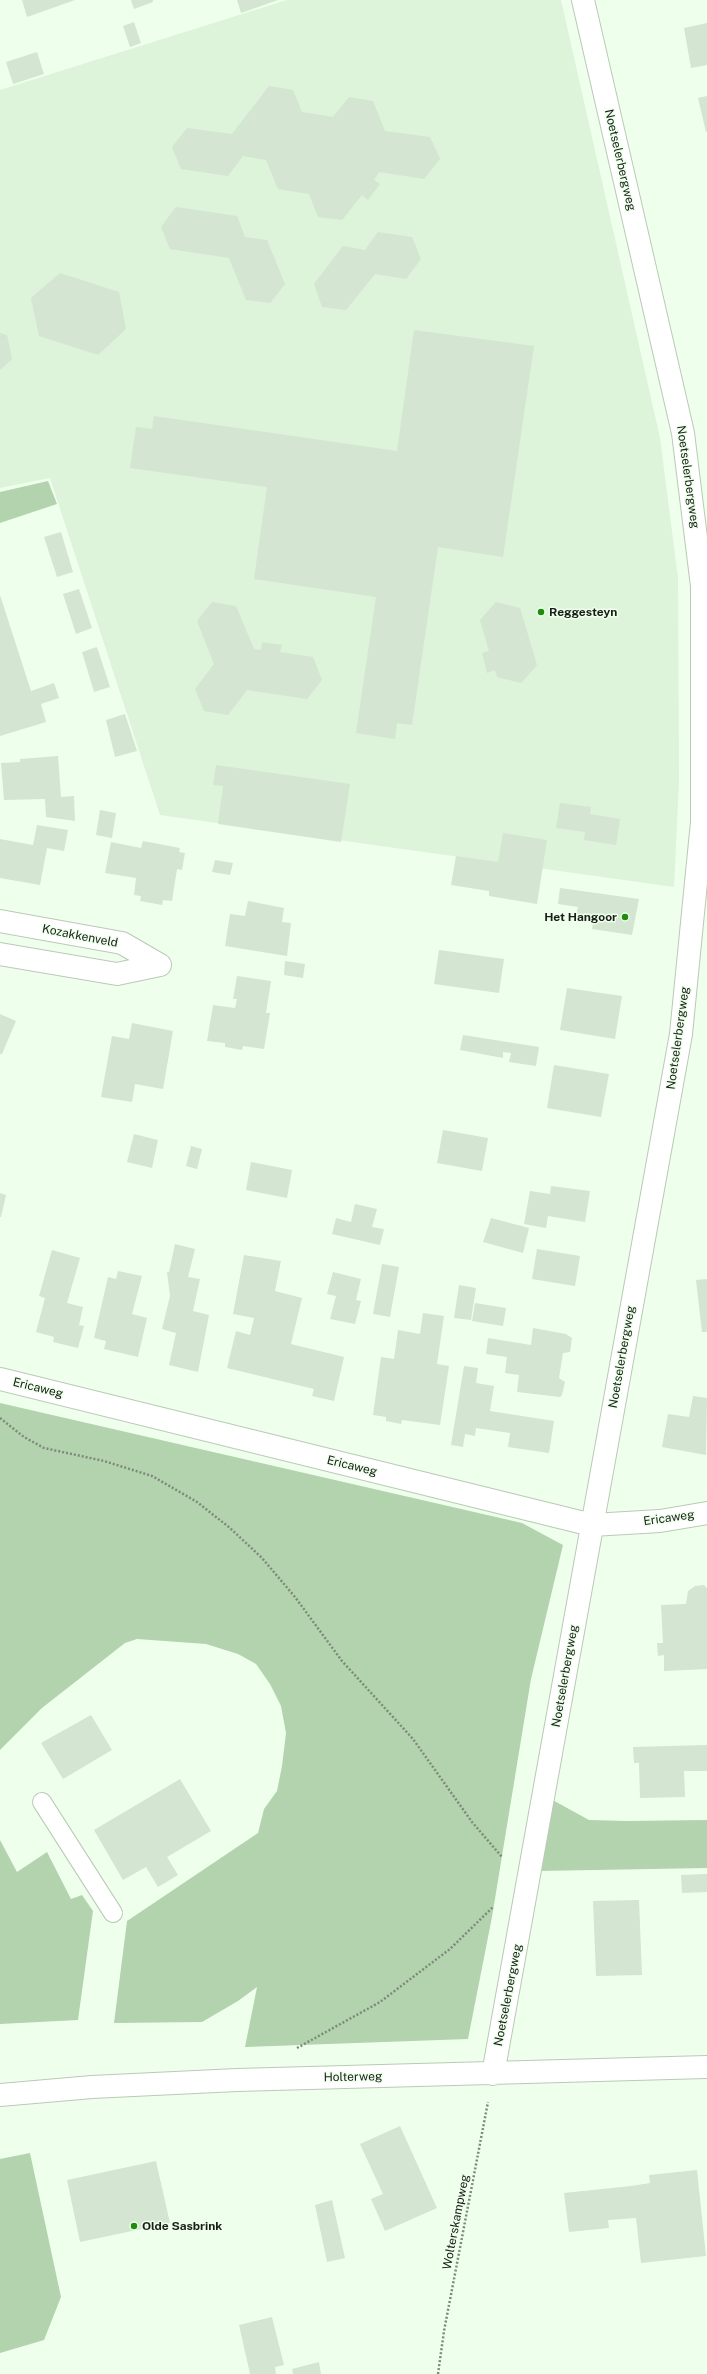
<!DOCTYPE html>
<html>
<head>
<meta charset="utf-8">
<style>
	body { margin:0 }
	canvas { display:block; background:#eeffec }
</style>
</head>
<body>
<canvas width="707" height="2374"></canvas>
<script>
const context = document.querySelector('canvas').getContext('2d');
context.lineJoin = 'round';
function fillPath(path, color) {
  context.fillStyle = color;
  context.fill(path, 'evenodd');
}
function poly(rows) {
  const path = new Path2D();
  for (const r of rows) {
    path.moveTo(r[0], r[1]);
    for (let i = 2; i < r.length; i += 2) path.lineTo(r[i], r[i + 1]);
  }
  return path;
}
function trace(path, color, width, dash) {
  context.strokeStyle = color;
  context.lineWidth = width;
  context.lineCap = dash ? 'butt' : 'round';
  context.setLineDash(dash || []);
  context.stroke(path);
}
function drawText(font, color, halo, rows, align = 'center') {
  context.font = font + ' "Public Sans",sans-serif';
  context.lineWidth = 3;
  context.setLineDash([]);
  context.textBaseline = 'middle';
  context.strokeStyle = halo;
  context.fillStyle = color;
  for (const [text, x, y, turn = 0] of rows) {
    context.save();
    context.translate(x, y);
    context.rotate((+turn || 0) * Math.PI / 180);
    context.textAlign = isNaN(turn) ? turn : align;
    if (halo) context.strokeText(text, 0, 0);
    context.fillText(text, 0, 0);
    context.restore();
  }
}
fillPath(poly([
	[287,0,561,0,660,438,678,578,679,781,674,887,160,815,50,478,0,488,0,90]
]), '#ddf3da');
fillPath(poly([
	[48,481,57,504,0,523,0,492],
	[0,1403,522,1523,563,1545,531,1679,492,1917,468,2039,245,2047,257,1987,238,2001,202,2022,114,2023,127,1921,258,1833,264,1809,277,1791,282,1766,286,1733,281,1706,270,1684,256,1664,238,1654,206,1644,137,1639,125,1643,42,1708,0,1750],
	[549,1798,589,1820,627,1821,707,1820,707,1868,538,1871],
	[0,1840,17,1872,47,1852,71,1899,82,1895,93,1911,78,2020,0,2024],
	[30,2153,61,2297,44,2340,0,2353,0,2159]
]), '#b3d3ae');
fillPath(poly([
	[22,0,75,0,27,17],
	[131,0,153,0,153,2,134,9],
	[237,0,278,0,241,13],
	[134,22,141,43,130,47,123,26],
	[707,23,707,65,691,68,684,28],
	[37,52,44,74,13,84,6,62],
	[269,86,293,90,302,112,333,117,349,97,373,101,385,131,430,137,440,159,424,179,379,172,374,180,380,184,368,200,362,195,342,220,318,217,309,194,278,189,266,160,243,156,228,176,181,169,172,147,187,128,232,134],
	[707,96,707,132,706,132,698,98],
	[176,207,237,216,245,237,267,240,285,284,270,303,246,300,229,258,170,249,161,227],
	[378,232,412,237,421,259,406,279,375,274,346,310,322,307,314,284,343,246,365,250],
	[60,273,119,292,126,329,98,355,39,336,31,298],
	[414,330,534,346,503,557,438,547,412,725,397,723,395,739,356,733,376,597,254,579,267,487,130,468,136,427,152,429,154,416,397,451],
	[0,333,7,335,12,359,0,370],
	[61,532,73,572,57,577,44,537],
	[79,589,92,628,76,634,63,594],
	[0,595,31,691,54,683,59,698,41,704,46,722,0,736],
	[212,602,236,606,254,649,261,650,262,642,282,645,280,652,313,657,322,680,307,699,247,690,228,715,204,711,195,689,214,664,197,621],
	[496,602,520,608,537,665,521,683,497,677,495,670,487,673,482,653,489,651,480,620],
	[97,647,110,687,94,692,82,652],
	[125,714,137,751,115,757,106,720],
	[58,756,61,797,74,796,75,821,46,817,45,799,4,800,1,763,20,762,20,759],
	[216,765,350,784,341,842,218,824,223,786,213,785],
	[560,803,591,807,590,814,620,819,616,845,584,840,585,832,556,828],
	[100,810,116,813,112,838,96,835],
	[37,825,68,830,64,851,47,848,40,885,0,878,0,839,33,845],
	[503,833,547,840,537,904,489,896,489,891,451,885,456,856,498,862],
	[143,841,180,848,179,852,185,853,182,870,177,869,172,901,163,900,162,905,140,901,141,896,134,895,136,878,105,873,111,842,141,848],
	[215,860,233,863,230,875,212,872],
	[560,888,639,899,632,935,592,929,594,918,576,915,578,907,558,904],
	[248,901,284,908,282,922,291,923,287,956,225,946,230,914,245,916],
	[439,950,504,959,499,993,434,984],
	[285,961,305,964,303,978,284,975],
	[237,976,271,981,266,1013,270,1013,264,1049,243,1046,242,1050,225,1047,225,1043,207,1041,213,1005,235,1008,237,999,233,999],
	[567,988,622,996,615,1039,560,1030],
	[0,1014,16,1021,2,1054,0,1054],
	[132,1023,173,1031,163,1089,135,1084,132,1102,101,1097,112,1036,129,1039],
	[463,1035,539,1047,536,1066,509,1062,511,1053,503,1052,503,1058,460,1050],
	[554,1065,609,1074,601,1117,547,1108],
	[443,1130,488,1138,482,1171,437,1163],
	[134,1134,158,1140,152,1168,127,1162],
	[191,1146,202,1149,197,1169,186,1166],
	[251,1162,292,1170,287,1198,246,1190],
	[551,1186,590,1191,585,1222,548,1216,546,1228,524,1224,530,1191,550,1194],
	[0,1193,6,1195,1,1217,0,1217],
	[355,1204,377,1209,372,1227,384,1229,380,1245,332,1234,336,1218,351,1222],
	[491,1218,529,1228,523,1253,483,1242],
	[175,1244,195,1249,188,1277,200,1279,193,1311,209,1315,198,1372,169,1365,176,1333,162,1329,170,1296,167,1272,169,1272],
	[537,1249,580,1256,575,1286,532,1279],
	[52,1250,80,1258,67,1303,83,1307,79,1325,84,1326,78,1348,53,1342,54,1337,36,1332,45,1298,39,1296],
	[244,1255,281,1261,275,1291,302,1298,291,1344,344,1357,334,1401,312,1396,314,1389,227,1368,236,1331,250,1335,254,1318,233,1314],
	[382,1264,399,1267,390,1317,373,1314],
	[118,1271,142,1276,132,1314,147,1318,138,1357,104,1349,106,1341,94,1338,108,1277,116,1279],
	[333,1272,361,1279,356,1300,361,1301,355,1324,330,1319,336,1296,327,1294],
	[707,1279,707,1332,702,1332,696,1280],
	[459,1285,476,1288,471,1320,454,1318],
	[475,1303,506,1308,503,1326,472,1321],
	[423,1313,444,1316,437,1364,449,1366,440,1425,402,1420,401,1424,386,1421,386,1417,373,1415,381,1357,394,1359,398,1330,420,1334],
	[533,1328,566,1334,572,1338,570,1352,563,1353,559,1378,565,1382,562,1395,560,1397,517,1392,519,1375,505,1373,507,1357,486,1354,488,1338,531,1345],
	[464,1366,478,1368,476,1383,494,1386,490,1411,554,1421,549,1453,508,1447,510,1433,476,1428,475,1436,465,1434,463,1447,451,1445],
	[693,1396,707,1398,706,1455,662,1447,668,1414,689,1417],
	[704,1585,707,1588,707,1669,664,1671,664,1655,658,1656,657,1643,663,1643,661,1605,686,1604,688,1591,695,1586],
	[91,1715,112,1750,63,1779,41,1743],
	[707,1745,707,1771,684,1771,685,1797,640,1798,639,1763,634,1763,633,1747],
	[180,1779,211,1831,167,1857,178,1875,158,1887,146,1867,123,1880,94,1830],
	[707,1874,707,1892,682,1893,681,1875],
	[639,1900,642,1975,596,1976,593,1901],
	[400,2126,437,2208,385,2231,371,2199,383,2194,360,2144],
	[156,2161,170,2223,80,2242,67,2180],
	[697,2170,706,2256,641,2263,636,2218,608,2220,609,2228,569,2232,564,2193,631,2186,650,2183,649,2175],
	[332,2200,345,2258,327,2262,315,2205],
	[272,2317,284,2365,275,2367,276,2374,250,2374,239,2325],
	[319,2362,321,2374,293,2374,292,2369]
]), '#d4e5d2');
const lane = poly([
	[42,1802,113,1913]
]);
const street = poly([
	[0,921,122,943,160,965],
	[0,954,117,974,160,965],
	[0,1379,592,1525,660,1521,707,1513],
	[493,2074,681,1034,702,822,702,586,683,433,583,0],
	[0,2095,92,2087,237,2080,707,2067]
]);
trace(lane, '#bacab7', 20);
trace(street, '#bacab7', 24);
trace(poly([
	[0,1418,24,1437,44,1448,104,1461,152,1476,197,1502,230,1528,262,1558,295,1597,342,1661,413,1739,472,1822,502,1857],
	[297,2048,380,2002,450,1949,493,1907],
	[438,2374,444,2331,488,2102]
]), '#7e897c', 2.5, [2, 2]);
trace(lane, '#fff', 18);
trace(street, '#fff', 22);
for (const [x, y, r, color] of [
	[541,612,4,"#218c0b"],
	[625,917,4,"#218c0b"],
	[134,2226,4,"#218c0b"]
]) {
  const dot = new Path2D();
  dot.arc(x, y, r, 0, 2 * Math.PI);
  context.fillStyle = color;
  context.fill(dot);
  trace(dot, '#eeffec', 1.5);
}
drawText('12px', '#191f18', '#eeffec', [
	["Noetselerbergweg",620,160,77],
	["Noetselerbergweg",688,477,82],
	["Kozakkenveld",80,936,11],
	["Noetselerbergweg",678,1038,-82],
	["Noetselerbergweg",622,1357,-80],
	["Ericaweg",38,1388,14],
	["Ericaweg",352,1466,14],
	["Ericaweg",669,1518,-8],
	["Noetselerbergweg",565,1676,-80],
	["Noetselerbergweg",508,1995,-79],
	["Holterweg",353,2077,-1],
	["Wolterskampweg",456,2222,-79]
]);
drawText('bold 12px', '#191f18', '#eeffec', [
	["Reggesteyn",549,612],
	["Het Hangoor",617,917,"right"],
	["Olde Sasbrink",142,2226]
], 'left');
</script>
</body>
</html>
